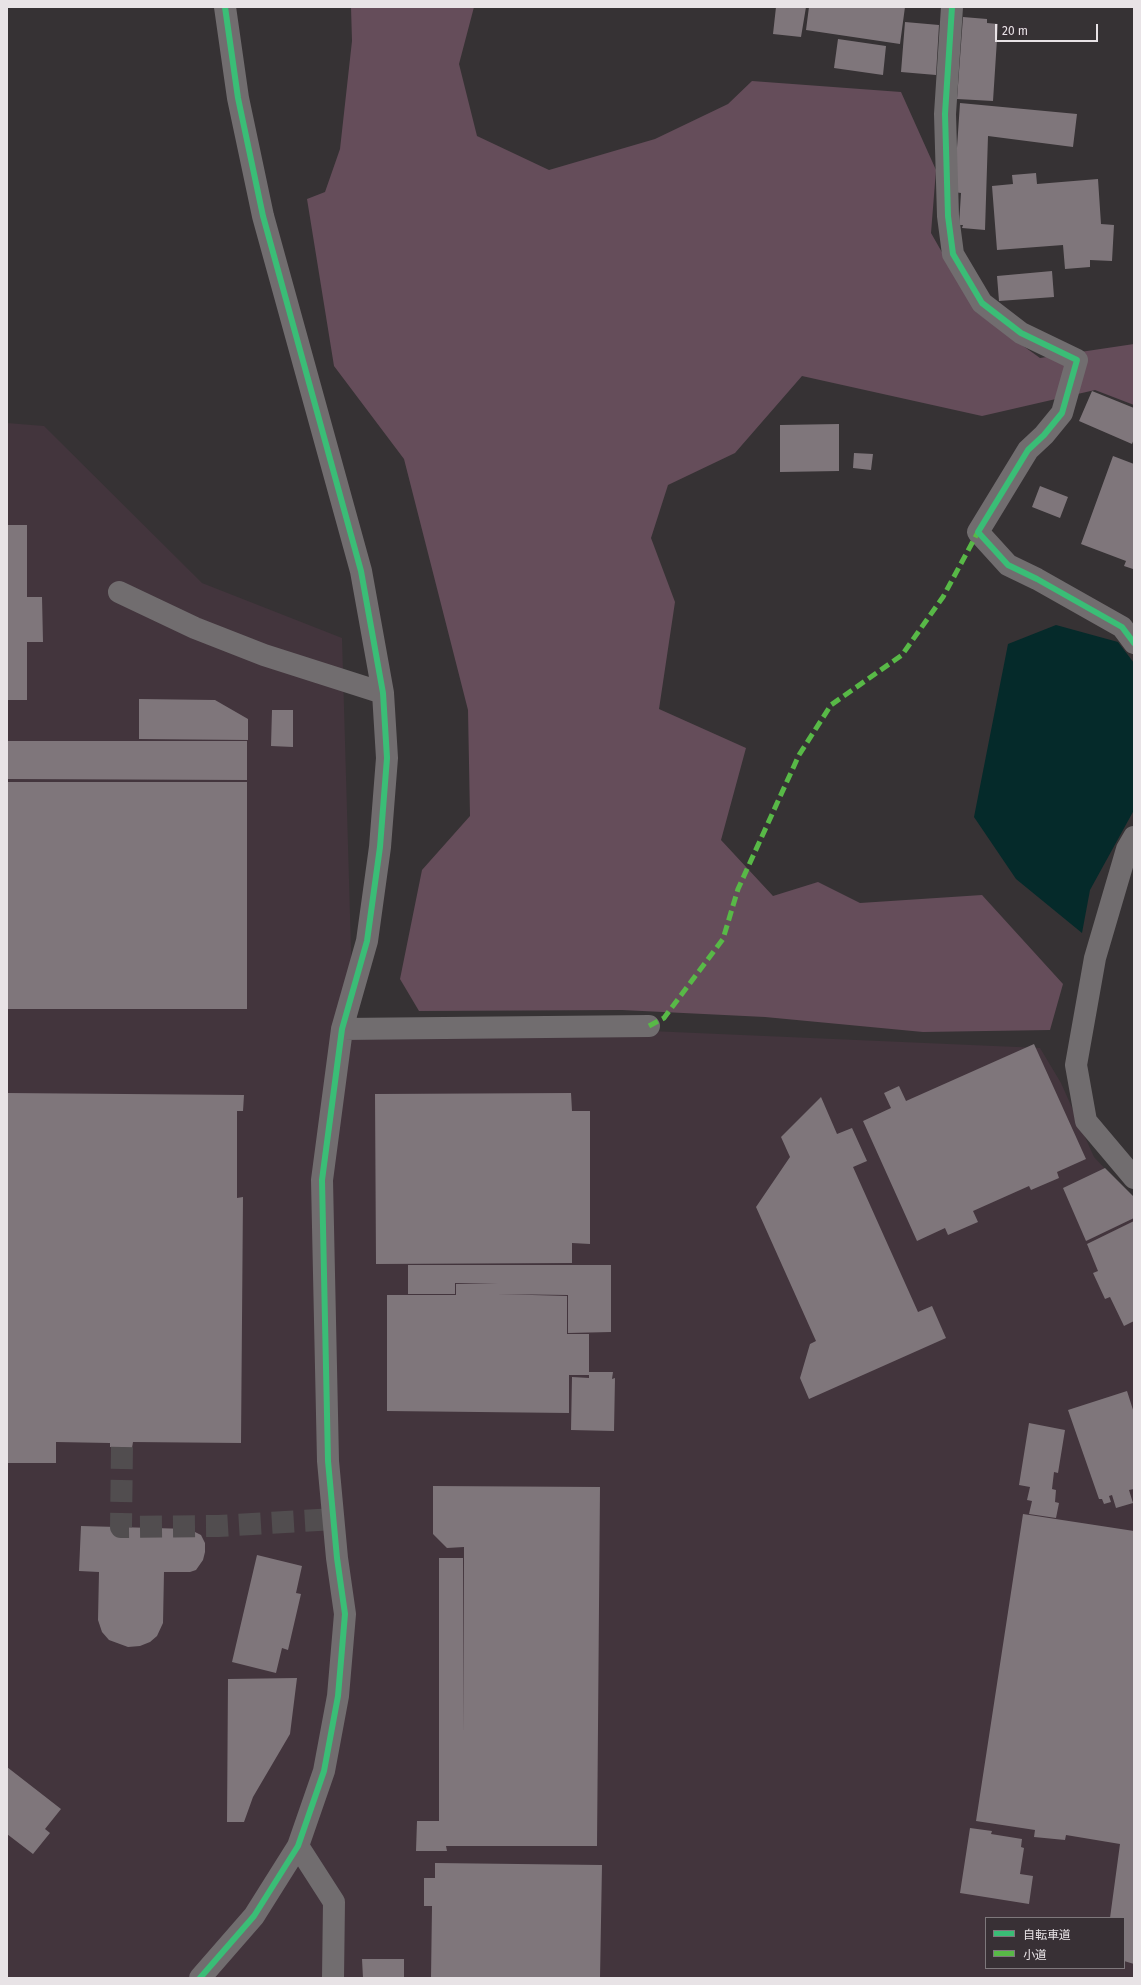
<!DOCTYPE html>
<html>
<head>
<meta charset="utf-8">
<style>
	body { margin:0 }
	#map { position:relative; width:1141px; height:1985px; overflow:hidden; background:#363234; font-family:"Fira Sans","Noto Sans JP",sans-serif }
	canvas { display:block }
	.frame { position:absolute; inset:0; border:8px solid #e8e3e6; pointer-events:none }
	.legend { position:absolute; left:985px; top:1917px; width:140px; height:52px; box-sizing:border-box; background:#383035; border:1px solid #7e787c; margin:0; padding:5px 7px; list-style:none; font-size:12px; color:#e8e3e6 }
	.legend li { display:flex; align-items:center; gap:8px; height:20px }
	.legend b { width:20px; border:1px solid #7e787c }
	.scale { position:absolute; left:995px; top:24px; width:103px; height:18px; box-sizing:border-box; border:2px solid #e8e3e6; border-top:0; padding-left:5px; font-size:12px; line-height:14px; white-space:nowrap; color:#e8e3e6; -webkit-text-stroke:3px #383035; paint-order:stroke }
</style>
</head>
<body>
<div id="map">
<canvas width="1141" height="1985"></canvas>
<div class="frame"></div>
<ul class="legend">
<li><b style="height:5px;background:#3abd76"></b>自転車道</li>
<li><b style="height:5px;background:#58b947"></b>小道</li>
</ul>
<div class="scale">20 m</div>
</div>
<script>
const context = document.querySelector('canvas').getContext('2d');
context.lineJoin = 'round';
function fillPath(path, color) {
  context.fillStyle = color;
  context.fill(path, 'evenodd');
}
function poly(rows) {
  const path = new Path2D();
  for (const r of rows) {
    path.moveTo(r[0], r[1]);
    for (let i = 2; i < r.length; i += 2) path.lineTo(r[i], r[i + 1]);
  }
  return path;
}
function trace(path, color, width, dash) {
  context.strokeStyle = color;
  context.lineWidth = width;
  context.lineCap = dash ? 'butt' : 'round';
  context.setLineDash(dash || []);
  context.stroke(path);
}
fillPath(poly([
	[7,423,44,426,202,583,342,638,353,1018,1040,1048,1061,1083,1094,1157,1127,1192,1134,1197,1134,1978,7,1978],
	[986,1918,1124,1918,1124,1968,986,1968]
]), '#43353d');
fillPath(poly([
	[351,7,474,7,459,64,477,136,549,170,655,139,728,104,752,81,901,92,936,170,931,233,976,312,1040,358,1134,344,1134,405,1095,390,982,416,802,376,735,453,668,485,651,538,675,602,659,709,746,748,721,840,773,896,818,882,860,903,982,895,1063,984,1050,1030,923,1032,765,1017,622,1010,419,1011,400,979,422,870,470,816,468,710,404,459,334,366,307,199,325,192,340,149,352,41]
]), '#654d5a');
fillPath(poly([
	[1056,625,1118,642,1134,663,1134,810,1090,890,1082,933,1016,879,974,817,1008,644]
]), '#052a2a');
fillPath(poly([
	[776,7,806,7,801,37,773,34],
	[809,7,905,7,900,44,806,30],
	[963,17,987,19,987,23,998,24,993,101,957,99],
	[905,22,939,25,936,75,901,72],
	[838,39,886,46,883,75,834,68],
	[960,103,1077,114,1073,147,988,136,985,230,962,228,963,225,959,225,961,193,954,192],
	[1036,173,1037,184,1098,179,1101,224,1114,225,1112,261,1090,260,1090,267,1065,269,1063,245,997,250,992,186,1013,184,1012,175],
	[1052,271,1054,297,999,301,997,276],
	[1092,391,1134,408,1134,439,1132,444,1079,421],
	[839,424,839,471,780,472,780,425],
	[854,453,873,454,871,470,853,468],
	[1113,456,1134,464,1133,569,1124,566,1126,561,1081,544],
	[1040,486,1068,497,1060,518,1032,507],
	[7,525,27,525,27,597,42,597,43,642,27,642,27,700,7,700],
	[139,699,215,700,248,719,248,740,139,739],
	[272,710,293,710,293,747,271,746],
	[7,741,247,741,247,780,7,779],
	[7,782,247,782,247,1009,7,1009],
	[1034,1044,1086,1159,1057,1172,1059,1178,1031,1190,1029,1186,973,1211,978,1222,948,1235,945,1228,917,1241,863,1121,891,1108,884,1093,899,1086,906,1101],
	[7,1093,244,1095,243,1111,237,1111,237,1198,243,1197,241,1443,133,1442,132,1448,110,1447,110,1443,56,1442,56,1463,7,1463],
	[571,1093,572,1111,590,1111,590,1244,572,1243,572,1263,376,1264,375,1094],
	[821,1097,837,1134,852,1128,867,1161,853,1167,918,1312,932,1306,946,1338,809,1399,800,1378,810,1344,816,1341,756,1207,790,1157,781,1137],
	[1105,1168,1134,1197,1134,1218,1086,1241,1063,1188],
	[1134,1221,1134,1321,1124,1326,1110,1297,1105,1299,1093,1273,1098,1271,1087,1244],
	[408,1265,611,1265,611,1332,568,1333,568,1295,497,1294,567,1296,567,1334,589,1334,589,1375,569,1375,569,1413,387,1411,387,1295,456,1295,456,1284,498,1284,455,1283,455,1294,408,1294],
	[589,1372,613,1372,612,1379,615,1378,614,1431,571,1430,572,1377,589,1378],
	[1127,1391,1134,1413,1134,1489,1129,1490,1133,1503,1116,1508,1112,1495,1109,1496,1111,1502,1104,1504,1102,1499,1099,1499,1068,1410],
	[1029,1423,1065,1430,1058,1473,1054,1472,1052,1489,1056,1490,1055,1502,1059,1503,1056,1518,1029,1514,1032,1501,1027,1500,1030,1487,1019,1485],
	[433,1486,600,1487,597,1846,446,1846,447,1851,416,1851,417,1821,439,1821,439,1558,463,1558,464,1735,464,1547,447,1548,433,1534],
	[1023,1514,1134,1531,1134,1964,1124,1961,1124,1918,1110,1918,1120,1844,1066,1835,1065,1840,1034,1837,1035,1830,976,1821],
	[81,1526,189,1529,201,1535,205,1543,205,1552,203,1560,196,1570,190,1572,164,1572,163,1623,157,1636,150,1642,140,1646,128,1647,109,1640,102,1632,98,1620,99,1572,79,1571],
	[257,1555,302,1566,296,1593,301,1594,288,1650,282,1648,276,1673,232,1662],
	[297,1678,290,1734,253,1797,244,1822,227,1822,228,1679],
	[7,1767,61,1809,45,1829,50,1833,33,1854,7,1834],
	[970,1828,992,1831,991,1834,1022,1839,1021,1847,1024,1848,1020,1874,1033,1876,1029,1904,960,1893],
	[435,1863,602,1865,600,1978,431,1978,432,1906,424,1906,424,1878,435,1878],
	[362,1959,404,1959,404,1978,363,1978]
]), '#7f767b');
trace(poly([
	[122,1447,121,1527,218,1526,334,1519]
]), '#514d4f', 22, [22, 11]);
trace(poly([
	[952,7,945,114,948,216,953,254,982,303,1021,333,1077,360,1062,413,1044,435,1028,450,978,532,1008,565,1037,579,1122,627,1134,643],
	[119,592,195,628,264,655,383,693],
	[1134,837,1127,849,1095,958,1076,1065,1086,1121,1134,1178],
	[342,1029,649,1026],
	[298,1846,334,1902,333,1978],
	[200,1978,254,1916,298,1846,324,1771,338,1696,345,1614,337,1558,328,1461,322,1180,342,1029,367,941,380,847,387,758,383,693,361,571,263,216,238,98,225,7]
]), '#716d6f', 22);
trace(poly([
	[649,1026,664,1018,723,939,738,889,799,755,831,705,902,655,943,597,978,532]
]), '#58b947', 5, [10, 5]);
trace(poly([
	[952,7,945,114,948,216,953,254,982,303,1021,333,1077,360,1062,413,1044,435,1028,450,978,532,1008,565,1037,579,1122,627,1134,643],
	[200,1978,254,1916,298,1846,324,1771,338,1696,345,1614,337,1558,328,1461,322,1180,342,1029,367,941,380,847,387,758,383,693,361,571,263,216,238,98,225,7]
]), '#3abd76', 6);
</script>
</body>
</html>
